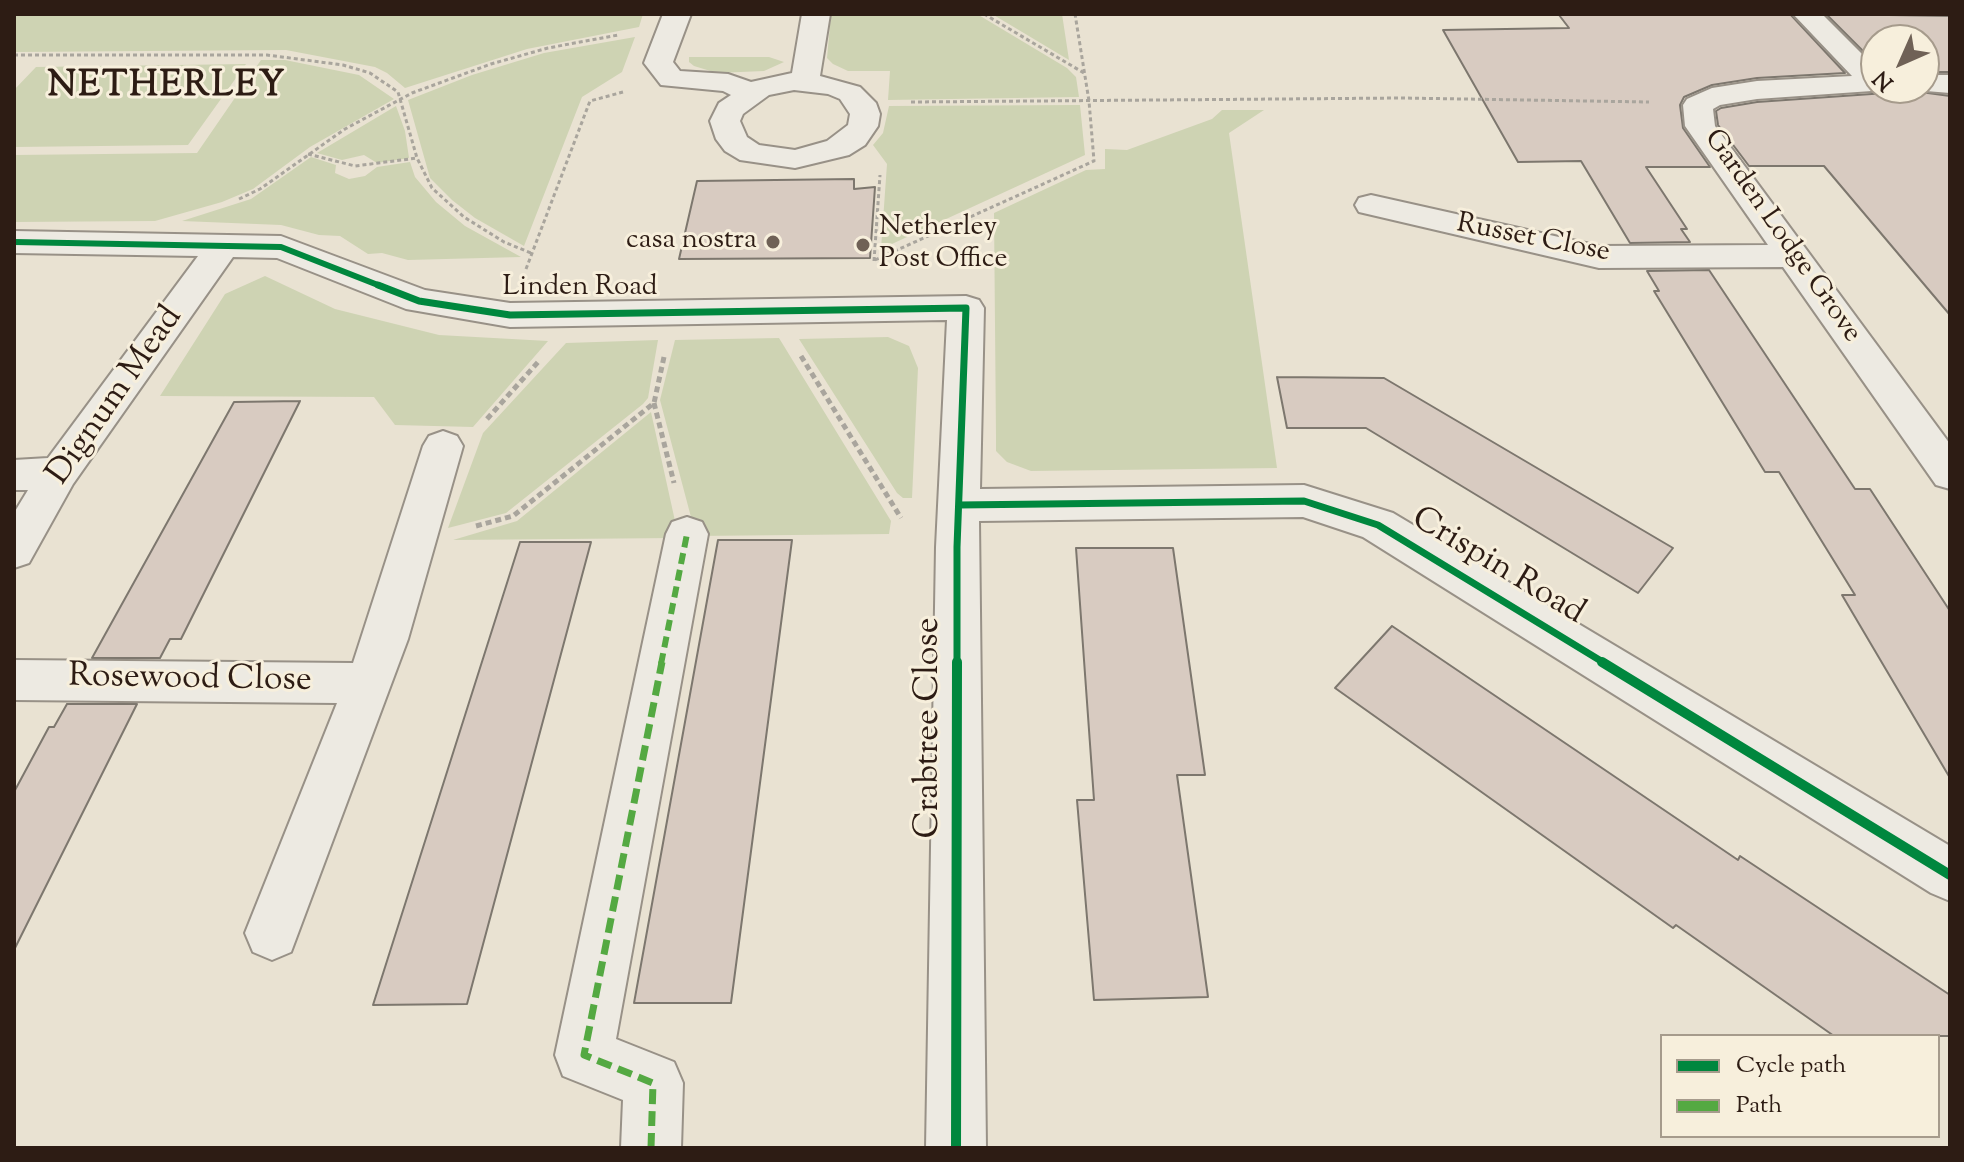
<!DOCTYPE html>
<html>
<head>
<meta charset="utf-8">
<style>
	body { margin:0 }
	#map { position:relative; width:1964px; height:1162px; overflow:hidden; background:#e9e2d2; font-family:"Sorts Mill Goudy",serif }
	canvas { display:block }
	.frame { position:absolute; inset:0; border:16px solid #2d1c14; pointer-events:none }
	.legend { position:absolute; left:1660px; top:1034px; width:280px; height:104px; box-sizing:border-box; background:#f7efdc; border:2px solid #a69b8c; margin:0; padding:10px 14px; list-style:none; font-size:24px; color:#2d1c14 }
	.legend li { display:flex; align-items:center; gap:16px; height:40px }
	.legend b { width:40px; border:2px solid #a69b8c }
	.north { position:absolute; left:1860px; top:24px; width:80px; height:80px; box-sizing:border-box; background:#f7efdc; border:2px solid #a69b8c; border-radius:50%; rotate:225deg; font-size:22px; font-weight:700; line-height:32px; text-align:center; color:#2d1c14 }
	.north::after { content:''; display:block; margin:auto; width:28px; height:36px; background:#6f6156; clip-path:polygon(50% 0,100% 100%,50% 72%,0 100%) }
</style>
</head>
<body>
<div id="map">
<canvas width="1964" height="1162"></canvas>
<div class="frame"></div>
<ul class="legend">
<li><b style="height:10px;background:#00873e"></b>Cycle path</li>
<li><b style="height:10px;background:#54a942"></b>Path</li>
</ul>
<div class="north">N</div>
</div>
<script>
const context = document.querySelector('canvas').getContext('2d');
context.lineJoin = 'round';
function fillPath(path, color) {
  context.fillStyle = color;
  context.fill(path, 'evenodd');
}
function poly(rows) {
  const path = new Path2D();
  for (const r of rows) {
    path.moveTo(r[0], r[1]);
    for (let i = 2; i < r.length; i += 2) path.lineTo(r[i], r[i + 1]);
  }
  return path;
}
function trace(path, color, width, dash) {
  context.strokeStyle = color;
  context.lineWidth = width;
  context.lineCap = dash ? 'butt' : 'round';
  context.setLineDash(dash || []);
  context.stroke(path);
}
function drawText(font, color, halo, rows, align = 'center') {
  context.font = font + ' "Sorts Mill Goudy",serif';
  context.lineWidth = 6;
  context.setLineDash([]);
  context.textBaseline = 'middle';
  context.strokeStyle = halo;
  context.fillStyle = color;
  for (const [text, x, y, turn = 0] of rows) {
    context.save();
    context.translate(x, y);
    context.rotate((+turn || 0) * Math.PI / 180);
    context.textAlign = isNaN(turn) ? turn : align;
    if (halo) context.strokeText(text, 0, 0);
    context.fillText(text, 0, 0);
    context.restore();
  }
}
fillPath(poly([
	[14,14,643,14,639,27,527,49,405,88,387,73,375,67,286,50,14,52],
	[831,14,977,14,1067,68,1076,77,1079,97,888,100,890,71,848,71,833,64,827,58],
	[992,14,1062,14,1069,60],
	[635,37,622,72,582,97,524,246,475,218,452,200,430,178,408,100,472,75,544,53],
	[689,57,769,57,784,62,764,71,717,73,694,66,689,62],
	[261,60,285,60,359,75,394,99,310,147,253,189,222,202,155,221,14,222,14,155,197,153],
	[246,64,188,145,14,147,14,90,36,67],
	[1080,105,1085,155,881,249,887,164,873,145,883,133,889,106],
	[396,106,405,131,409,158,377,163,364,155,342,160,317,153],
	[1222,110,1264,110,1229,133,1277,468,1031,471,1007,462,996,451,996,436,994,213,1086,170,1105,169,1105,149,1127,150,1212,119],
	[311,157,336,165,335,173,349,179,365,176,377,167,410,162,415,177,436,202,465,226,521,257,408,260,382,253,368,254,340,236,319,235,281,225,182,221,251,199],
	[265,276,335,309,439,335,548,341,473,427,395,425,374,397,160,396,225,294],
	[888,337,909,346,918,368,912,498,903,498,897,493,799,339],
	[779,338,891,521,889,534,696,536,660,400,675,340],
	[658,340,648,398,643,404,506,513,448,528,483,433,566,343],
	[651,412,677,530,674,538,453,540,517,521]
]), '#ced3b3');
const building = poly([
	[1790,14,1845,73,1757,78,1712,85,1684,97,1680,105,1683,128,1710,167,1646,167,1687,229,1681,229,1690,242,1630,243,1581,161,1518,162,1443,30,1569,28,1559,15,1790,14],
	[1826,14,1950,16,1950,72,1924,72,1924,40,1876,40,1876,64,1826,14],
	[1891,88,1950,96,1950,315,1824,166,1749,166,1718,125,1716,111,1721,108,1757,102,1886,93,1891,88],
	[854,179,854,189,875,187,870,258,679,259,697,181,854,179],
	[1709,270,1855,489,1870,489,1950,611,1950,778,1842,595,1855,595,1779,472,1765,472,1654,291,1659,291,1647,271,1709,270],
	[1277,377,1384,378,1673,548,1638,593,1366,428,1287,428,1277,377],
	[300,401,181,639,170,639,160,658,92,658,234,402,300,401],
	[718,540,792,540,731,1003,634,1003,718,540],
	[520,542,591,542,467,1004,373,1005,520,542],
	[1076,548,1173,548,1205,775,1177,775,1208,997,1094,1000,1077,800,1094,800,1076,548],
	[1392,626,1738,860,1740,856,1950,995,1950,1036,1834,1036,1676,925,1673,928,1335,688,1392,626],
	[67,704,137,704,14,950,14,792,49,727,54,727,67,704]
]);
fillPath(building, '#d8cbc1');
trace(building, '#7d776e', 2);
const minor = poly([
	[663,14,691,14,673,62,680,71,728,74,751,82,792,73,802,14,830,14,820,76,860,87,876,103,880,114,878,126,865,145,849,155,795,168,740,160,725,151,716,139,710,121,719,103,731,95,723,91,661,85,644,63,663,14],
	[794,90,828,94,840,99,850,114,848,125,827,141,795,150,759,145,747,137,740,121,743,114,769,95,794,90],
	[1793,14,1822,14,1876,68,1876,88,1888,88,1886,90,1757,99,1720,105,1713,109,1715,126,1950,444,1950,489,1936,485,1783,267,1599,268,1359,212,1355,205,1359,198,1371,195,1599,246,1768,245,1685,126,1683,105,1687,99,1712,88,1757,81,1852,76,1793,14],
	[1924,75,1950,75,1950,93,1914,90,1912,88,1924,88,1924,75],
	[14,231,281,236,425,290,510,303,966,296,979,300,984,308,980,489,1304,485,1393,513,1950,846,1950,901,1931,893,1363,537,1303,517,979,521,986,1148,926,1148,936,547,947,320,510,327,406,309,277,258,233,257,73,484,29,563,14,568,14,513,28,490,14,490,14,460,48,458,198,256,14,253,14,231],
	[443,431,457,436,463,446,408,639,291,952,272,960,253,952,245,933,337,703,14,700,14,660,353,663,423,446,429,436,443,431],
	[687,517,702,522,708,534,616,1039,674,1062,683,1083,681,1148,621,1148,623,1100,563,1076,555,1055,666,534,672,522,687,517]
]);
trace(minor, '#989187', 4);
trace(poly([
	[984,14,1084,73],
	[14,55,267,55,343,65,370,73,398,92,417,158,432,188,464,217,504,242,531,253],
	[911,102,1402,98,1649,102],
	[308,154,355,166,417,158],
	[239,199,260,189,345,129,412,93,491,64,548,48,618,35],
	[875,260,1094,161,1089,101,1075,14],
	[874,261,880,175],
	[526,269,590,101,623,92]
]), '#a9a59d', 3, [4, 3]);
trace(poly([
	[801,356,901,518],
	[654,403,674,483],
	[487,419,539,361],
	[476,526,513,516,654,403,664,357]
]), '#a9a59d', 5, [6, 4]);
fillPath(minor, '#edeae2');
trace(poly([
	[661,664,687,534]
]), '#54a942', 6, [11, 6]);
trace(poly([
	[651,1148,653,1083,584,1055,662,662]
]), '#54a942', 7, [15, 7]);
trace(poly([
	[14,242,281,247,383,287]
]), '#00873e', 6);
trace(poly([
	[378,285,419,301,510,315,966,308,957,547,957,664],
	[959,505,1304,501,1378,525,1606,664]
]), '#00873e', 7);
trace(poly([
	[1602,662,1950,875],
	[956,1148,957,662]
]), '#00873e', 10);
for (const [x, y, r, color] of [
	[773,242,8,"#6f6156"],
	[863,245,8,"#6f6156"]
]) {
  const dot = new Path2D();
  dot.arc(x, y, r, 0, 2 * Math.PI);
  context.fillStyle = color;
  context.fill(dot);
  trace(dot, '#f7efdc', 3);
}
drawText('28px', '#2d1c14', '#f7efdc', [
	["Netherley",879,229],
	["Post Office",879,261],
	["casa nostra",757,242,"right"]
], 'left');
drawText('28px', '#2d1c14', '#f7efdc', [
	["Garden Lodge Grove",1781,237,55],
	["Russet Close",1533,240,11],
	["Linden Road",580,289]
]);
drawText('34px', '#2d1c14', '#f7efdc', [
	["Dignum Mead",117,397,-55],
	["Crispin Road",1497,568,31],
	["Rosewood Close",190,681,1],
	["Crabtree Close",931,728,-90]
]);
context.letterSpacing = '2px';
drawText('bold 36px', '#2d1c14', '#f7efdc', [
	["NETHERLEY",167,89]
]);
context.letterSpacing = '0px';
</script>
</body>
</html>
